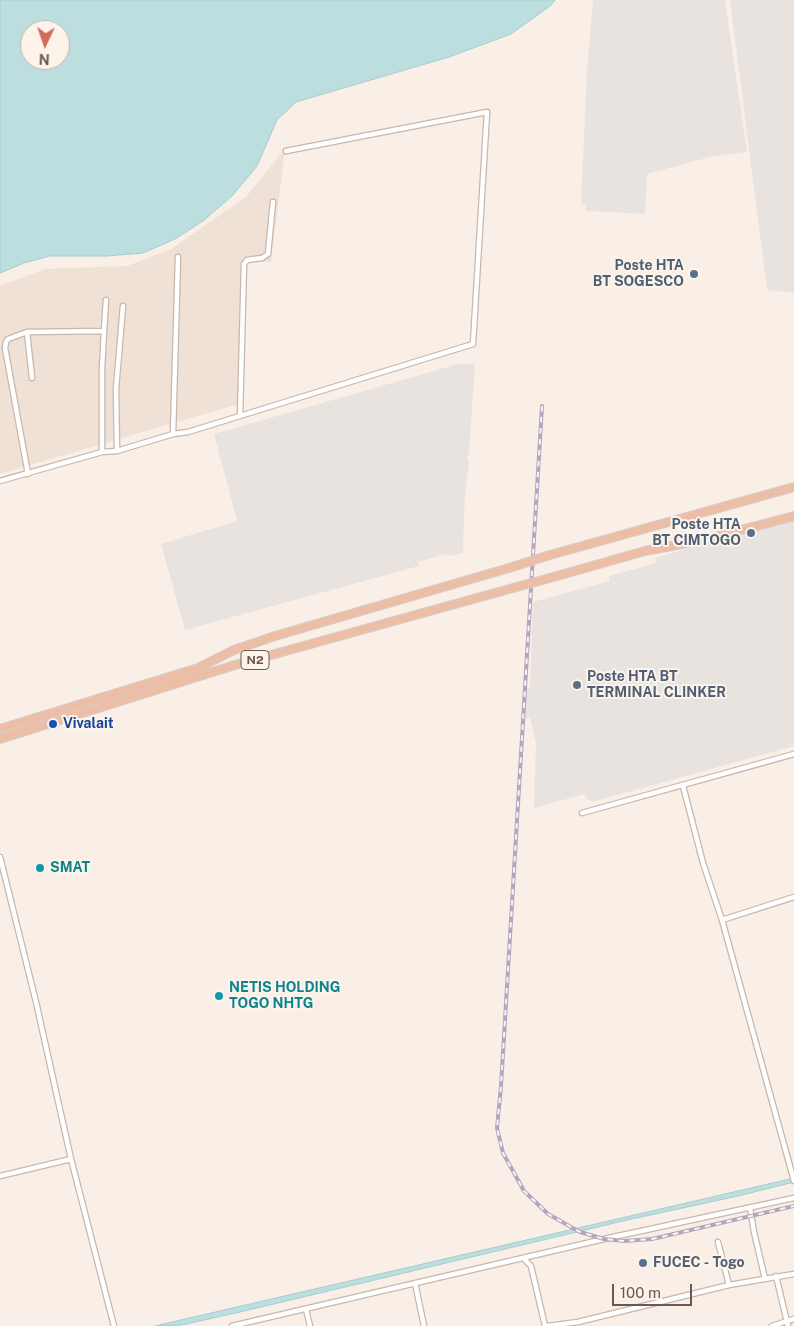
<!DOCTYPE html>
<html>
<head>
<meta charset="utf-8">
<style>
	body { margin:0 }
	#map { position:relative; width:794px; height:1326px; overflow:hidden; background:#f9efe6; font-family:"Public Sans",sans-serif }
	canvas { display:block }
	.north { position:absolute; left:20px; top:20px; width:50px; height:50px; box-sizing:border-box; background:#fcf4eb; border:1px solid #c3b5ac; border-radius:50%; rotate:183deg; font-size:14px; font-weight:700; line-height:20px; text-align:center; color:#6e574e }
	.north::after { content:''; display:block; margin:auto; width:18px; height:22px; background:#d26a5b; clip-path:polygon(50% 0,100% 100%,50% 72%,0 100%) }
	.scale { position:absolute; left:612px; top:1284px; width:80px; height:22px; box-sizing:border-box; border:2px solid #6e574e; border-top:0; padding-left:6px; font-size:15px; line-height:18px; white-space:nowrap; color:#6e574e; -webkit-text-stroke:4px #fcf4eb; paint-order:stroke }
</style>
</head>
<body>
<div id="map">
<canvas width="794" height="1326"></canvas>
<div class="north">N</div>
<div class="scale">100 m</div>
</div>
<script>
const context = document.querySelector('canvas').getContext('2d');
context.lineJoin = 'round';
function fillPath(path, color) {
  context.fillStyle = color;
  context.fill(path, 'evenodd');
}
function poly(rows) {
  const path = new Path2D();
  for (const r of rows) {
    path.moveTo(r[0], r[1]);
    for (let i = 2; i < r.length; i += 2) path.lineTo(r[i], r[i + 1]);
  }
  return path;
}
function trace(path, color, width, dash) {
  context.strokeStyle = color;
  context.lineWidth = width;
  context.lineCap = dash ? 'butt' : 'round';
  context.setLineDash(dash || []);
  context.stroke(path);
}
function drawText(font, color, halo, rows, align = 'center') {
  context.font = font + ' "Public Sans",sans-serif';
  context.lineWidth = 4;
  context.setLineDash([]);
  context.textBaseline = 'middle';
  context.strokeStyle = halo;
  context.fillStyle = color;
  for (const [text, x, y, turn = 0] of rows) {
    context.save();
    context.translate(x, y);
    context.rotate((+turn || 0) * Math.PI / 180);
    context.textAlign = isNaN(turn) ? turn : align;
    if (halo) context.strokeText(text, 0, 0);
    context.fillText(text, 0, 0);
    context.restore();
  }
}
fillPath(poly([
	[285,149,271,262,247,261,238,404,0,474,0,286,45,269,127,266,171,249,246,197]
]), '#efe1d5');
fillPath(poly([
	[593,0,725,0,747,152,710,157,647,174,645,214,586,211,586,204,581,204,587,69],
	[730,0,794,0,794,293,767,290],
	[458,364,475,364,469,454,467,457,469,463,465,492,463,553,450,556,445,554,418,562,419,566,185,630,161,544,237,521,214,434],
	[794,518,794,746,592,802,587,799,585,794,534,808,536,743,530,718,524,718,526,688,530,688,533,602,610,581,609,576,656,563,655,558]
]), '#e9e3df');
const water = poly([
	[0,0,555,0,550,6,511,34,449,57,296,102,277,120,257,166,233,195,203,221,175,239,143,253,107,256,50,256,24,263,0,273,0,0],
	[30,30,60,30,60,60,30,60,30,30],
	[794,1178,794,1182,738,1196,623,1221,240,1312,182,1325,155,1326,794,1178]
]);
fillPath(water, '#bddedf');
trace(water, '#a5cdd0', 1);
const minor = poly([
	[27,332,32,378],
	[240,416,244,264,247,260,262,258,268,254,273,202],
	[173,434,178,257],
	[117,451,116,389,123,306],
	[102,452,102,368,104,331],
	[28,474,5,348,6,342,8,339,27,332,104,331,106,300],
	[0,481,102,452,117,451,173,434,188,432,473,344,487,112,286,151],
	[683,786,703,863,722,920,794,1181],
	[582,813,794,754],
	[0,857,36,1002,71,1159,114,1326],
	[722,920,794,897],
	[0,1176,71,1159],
	[750,1208,754,1232,765,1279],
	[718,1242,729,1285],
	[523,1258,531,1266,545,1326],
	[776,1276,788,1326],
	[415,1283,424,1326],
	[306,1309,310,1326],
	[232,1326,604,1239,794,1198],
	[548,1326,578,1322,729,1285,794,1274],
	[772,1326,794,1319]
]);
const trunk = poly([
	[550,555,794,487],
	[550,578,645,551,703,540,794,516],
	[0,729,198,668,234,650,275,636,509,568],
	[0,739,235,665,513,588]
]);
trace(minor, '#c8b7ad', 7);
trace(trunk, '#d4cdca', 10);
trace(minor, '#fff', 4.5);
trace(trunk, '#edbea6', 8);
const rail = poly([
	[542,406,501,1086,497,1128,503,1153,524,1191,548,1214,580,1232,604,1239,624,1241,652,1239,794,1206]
]);
trace(rail, '#b2a6c1', 4);
trace(rail, '#fcf4eb', 2, [5.5]);
const trunkBridge = poly([
	[509,568,550,555],
	[513,588,550,578]
]);
trace(trunkBridge, '#d4cdca', 10, []);
trace(trunkBridge, '#edbea6', 8);
for (const [x, y, r, color] of [
	[694,274,5,"#5c6f8a"],
	[751,533,5,"#5c6f8a"],
	[577,685,5,"#5c6f8a"],
	[53,724,5,"#1a4fb4"],
	[40,868,5,"#0f9aa8"],
	[219,996,5,"#0f9aa8"],
	[643,1263,5,"#5c6f8a"]
]) {
  const dot = new Path2D();
  dot.arc(x, y, r, 0, 2 * Math.PI);
  context.fillStyle = color;
  context.fill(dot);
  trace(dot, '#fcf4eb', 2);
}
for (const [x, y, w] of [
	[255,660,28]
]) {
  const box = new Path2D();
  box.roundRect(x - w / 2, y - 9.5, w, 19, 4);
  context.fillStyle = '#fcf4eb';
  context.fill(box);
  trace(box, '#6e574e', 1);
}
drawText('bold 12px', '#6e574e', null, [
	["N2",255,660]
]);
drawText('bold 14px', '#4e5e75', '#fcf4eb', [
	["Poste HTA",684,266],
	["BT SOGESCO",684,282],
	["Poste HTA",741,525],
	["BT CIMTOGO",741,541],
	["Poste HTA BT",587,677,"left"],
	["TERMINAL CLINKER",587,693,"left"],
	["FUCEC - Togo",653,1263,"left"]
], 'right');
drawText('bold 14px', '#164399', '#fcf4eb', [
	["Vivalait",63,724]
], 'left');
drawText('bold 14px', '#0d838f', '#fcf4eb', [
	["SMAT",50,868],
	["NETIS HOLDING",229,988],
	["TOGO NHTG",229,1004]
], 'left');
</script>
</body>
</html>
